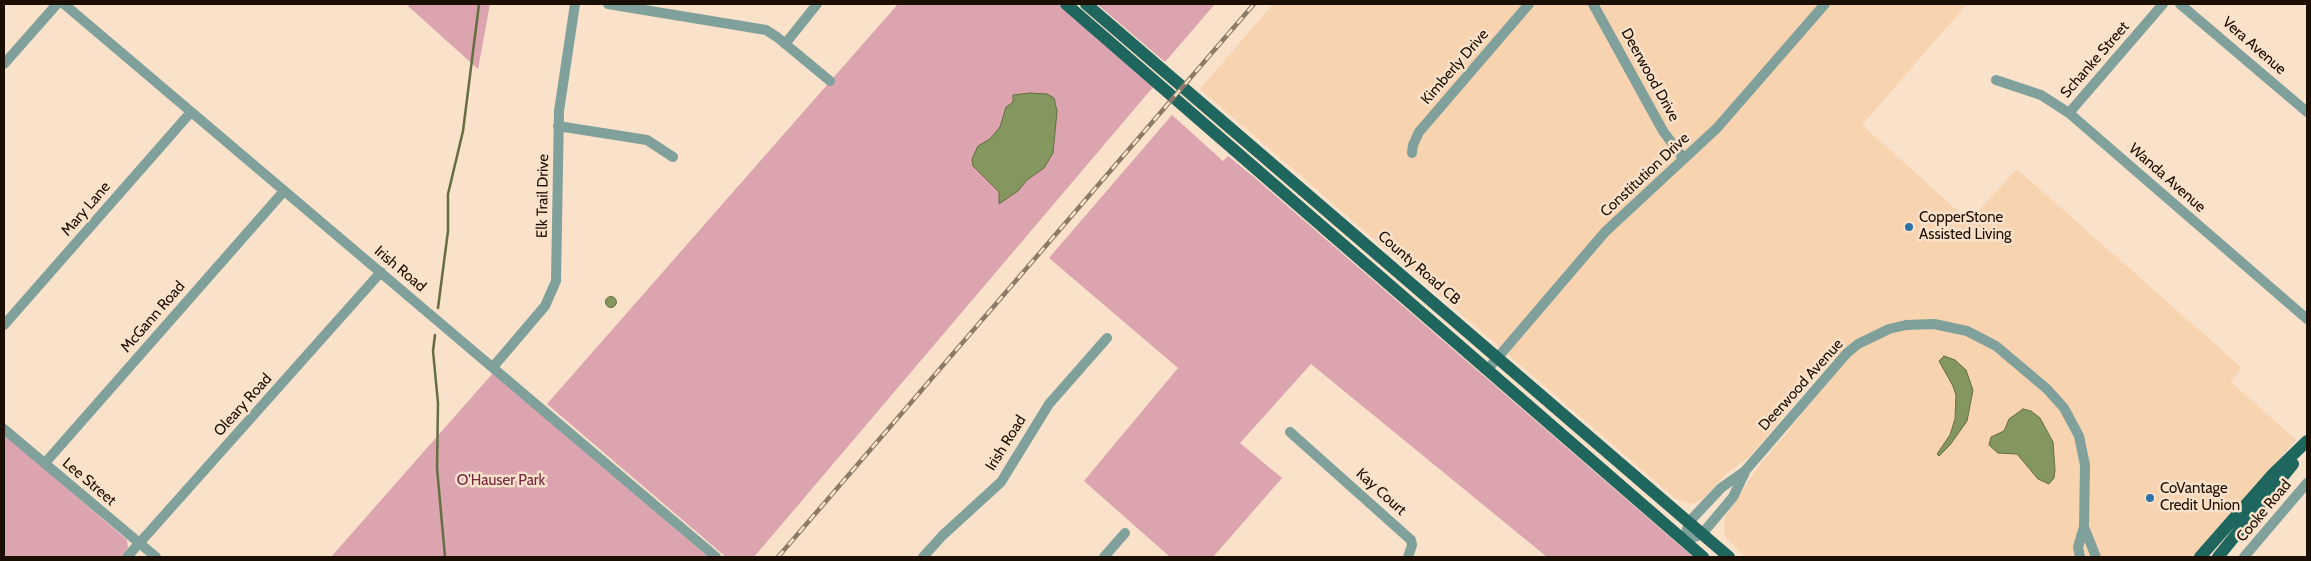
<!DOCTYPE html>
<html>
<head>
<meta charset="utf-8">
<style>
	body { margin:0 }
	#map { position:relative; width:2311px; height:561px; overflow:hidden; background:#f9e1ca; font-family:Cabin,sans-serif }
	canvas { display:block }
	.frame { position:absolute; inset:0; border:5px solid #1b0e02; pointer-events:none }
</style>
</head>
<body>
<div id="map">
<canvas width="2311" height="561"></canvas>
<div class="frame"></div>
</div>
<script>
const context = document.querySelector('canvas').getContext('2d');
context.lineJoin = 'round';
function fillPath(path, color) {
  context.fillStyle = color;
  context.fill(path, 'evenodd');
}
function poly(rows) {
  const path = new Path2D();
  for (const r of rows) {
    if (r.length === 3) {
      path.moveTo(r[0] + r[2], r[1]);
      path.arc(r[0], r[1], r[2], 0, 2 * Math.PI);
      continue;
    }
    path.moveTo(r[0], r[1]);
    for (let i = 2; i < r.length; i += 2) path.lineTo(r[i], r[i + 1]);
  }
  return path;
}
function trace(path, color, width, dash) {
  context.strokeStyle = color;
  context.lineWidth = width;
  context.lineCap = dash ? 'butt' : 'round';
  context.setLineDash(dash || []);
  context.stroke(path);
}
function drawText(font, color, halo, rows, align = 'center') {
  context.font = font + ' Cabin,sans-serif';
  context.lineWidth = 5;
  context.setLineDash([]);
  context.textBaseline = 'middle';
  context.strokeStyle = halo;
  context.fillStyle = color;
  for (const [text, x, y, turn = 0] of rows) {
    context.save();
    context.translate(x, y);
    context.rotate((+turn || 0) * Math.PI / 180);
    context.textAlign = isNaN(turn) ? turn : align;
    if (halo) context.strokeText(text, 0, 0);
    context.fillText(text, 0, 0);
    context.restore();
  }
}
fillPath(poly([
	[1273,4,1967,4,1862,125,1969,221,2017,169,2242,368,2231,382,2296,440,2192,557,1745,557,1726,538,1724,530,1725,516,1758,467,1842,366,1832,359,1750,456,1726,474,1703,499,1693,504,1676,499,1200,89]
]), '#f8d3b0');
fillPath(poly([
	[410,4,490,4,478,69,408,6],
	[898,4,1058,4,1154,86,754,557,726,557,547,404],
	[1097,4,1215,4,1165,62],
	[1172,115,1223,161,1228,156,1255,178,1693,557,1547,557,1311,364,1240,443,1282,478,1213,557,1170,557,1084,481,1178,368,1049,258],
	[493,373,708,557,331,557],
	[4,434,127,540,128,548,120,557,4,557]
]), '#dba4af');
const water = poly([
	[1030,93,1047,94,1054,98,1057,111,1053,153,1044,168,1027,180,1018,191,999,204,999,192,973,166,972,159,978,146,990,139,1000,127,1006,107,1013,102,1013,95,1030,93],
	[611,302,5.5],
	[1944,356,1955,360,1966,370,1973,390,1967,421,1950,445,1939,456,1937,454,1950,435,1955,419,1956,395,1953,386,1939,361,1944,356],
	[2023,409,2031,411,2040,418,2053,442,2055,470,2054,478,2049,484,2038,479,2017,454,1998,453,1989,445,1991,437,2004,431,2009,419,2023,409]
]);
fillPath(water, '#83975e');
trace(water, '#646e42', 1);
trace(poly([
	[438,308,448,231,448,194,463,131,479,4],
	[435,335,433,351,438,403,437,468,445,557]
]), '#646e42', 2.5);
trace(poly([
	[64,4,716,557],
	[608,4,766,30,777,37,830,81],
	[1593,4,1663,131,1684,159],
	[2180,4,2307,112],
	[785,44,817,4],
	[4,64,57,4],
	[1996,80,2041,95,2069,113,2307,319],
	[2069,113,2163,4],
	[558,126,647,140,673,157],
	[1412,153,1413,145,1419,132,1529,4],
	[4,325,191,112],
	[493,367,545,306,556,281,559,111,575,4],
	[1487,370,1605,232,1717,128,1825,4],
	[4,429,156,557],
	[1290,432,1411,540,1412,545,1408,557],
	[45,463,284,191],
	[2084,527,2096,557],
	[1684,541,1689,522,1721,488,1745,471,1847,353,1858,344,1889,329,1906,325,1934,324,1967,331,1996,346,2047,389,2064,408,2079,436,2085,465,2084,527,2078,547,2080,557],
	[1684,541,1702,534,1733,497,1745,472],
	[127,557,381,272],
	[923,557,943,535,1001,482,1049,404,1107,338],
	[1104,557,1125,533],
	[2244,557,2307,483]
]), '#7fa09b', 10);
trace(poly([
	[1066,4,1703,557],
	[1086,4,1729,557],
	[2200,557,2273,474,2307,441],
	[2218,557,2293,464]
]), '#1e665e', 12);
const rail = poly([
	[778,557,1254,4]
]);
trace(rail, '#8c7a68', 4.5);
trace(rail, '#f9e1ca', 2.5, [8]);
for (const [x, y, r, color] of [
	[1909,227,5,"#2e74a8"],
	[2150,498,5,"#2e74a8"]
]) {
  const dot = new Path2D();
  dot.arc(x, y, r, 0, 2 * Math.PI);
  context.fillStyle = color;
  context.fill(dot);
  trace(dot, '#f9e1ca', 2);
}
drawText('15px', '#1b0e02', '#f9e1ca', [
	["Vera Avenue",2254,46,41],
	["Schanke Street",2095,60,-49],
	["Kimberly Drive",1455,67,-49],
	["Deerwood Drive",1650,75,61],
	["Constitution Drive",1645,175,-43],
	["Wanda Avenue",2167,178,41],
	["Elk Trail Drive",543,196,-89],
	["Mary Lane",86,209,-49],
	["County Road CB",1419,268,41],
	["Irish Road",400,269,40],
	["McGann Road",153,317,-49],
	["Deerwood Avenue",1801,385,-48],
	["Oleary Road",243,405,-48],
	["Irish Road",1006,443,-58],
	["Lee Street",89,482,40],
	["Kay Court",1381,492,42],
	["Cooke Road",2264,511,-50]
]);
drawText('15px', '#1b0e02', '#f9e1ca', [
	["CopperStone",1919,218],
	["Assisted Living",1919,235],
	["CoVantage",2160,489],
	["Credit Union",2160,506]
], 'left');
drawText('15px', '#75253e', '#f9e1ca', [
	["O'Hauser Park",501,481]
]);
</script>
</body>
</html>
